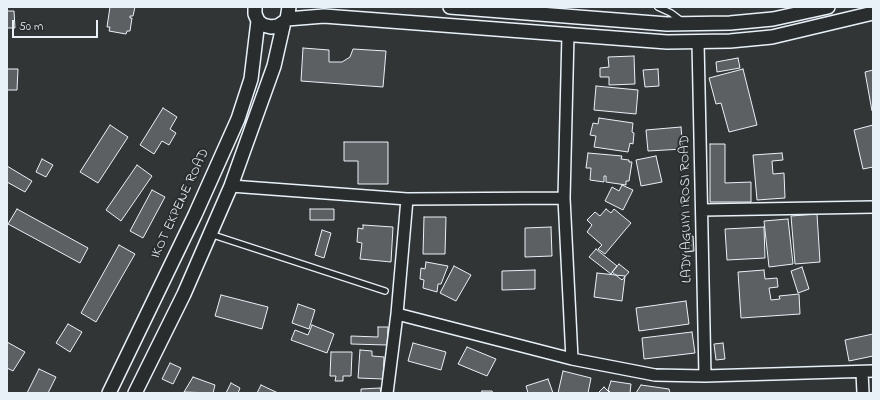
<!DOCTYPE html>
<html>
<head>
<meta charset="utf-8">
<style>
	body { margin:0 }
	#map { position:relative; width:880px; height:400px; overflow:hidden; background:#323536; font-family:"Indie Flower",sans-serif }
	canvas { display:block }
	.frame { position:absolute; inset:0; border:8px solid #e8f1f8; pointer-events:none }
	.scale { position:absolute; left:12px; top:20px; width:86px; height:18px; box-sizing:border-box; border:2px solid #e8f1f8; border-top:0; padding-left:5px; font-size:12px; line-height:14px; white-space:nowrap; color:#e8f1f8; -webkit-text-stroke:3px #2a2d2e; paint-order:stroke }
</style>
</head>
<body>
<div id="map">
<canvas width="880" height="400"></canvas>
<div class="frame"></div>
<div class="scale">50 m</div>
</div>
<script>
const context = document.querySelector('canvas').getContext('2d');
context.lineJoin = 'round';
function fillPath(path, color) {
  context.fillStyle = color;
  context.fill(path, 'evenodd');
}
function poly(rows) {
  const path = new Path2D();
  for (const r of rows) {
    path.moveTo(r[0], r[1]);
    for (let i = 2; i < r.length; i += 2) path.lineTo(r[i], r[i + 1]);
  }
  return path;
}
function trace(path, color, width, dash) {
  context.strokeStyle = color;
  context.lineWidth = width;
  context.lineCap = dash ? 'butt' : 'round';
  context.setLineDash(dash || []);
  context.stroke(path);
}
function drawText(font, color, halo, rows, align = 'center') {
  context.font = font + ' "Indie Flower",sans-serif';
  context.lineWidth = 4;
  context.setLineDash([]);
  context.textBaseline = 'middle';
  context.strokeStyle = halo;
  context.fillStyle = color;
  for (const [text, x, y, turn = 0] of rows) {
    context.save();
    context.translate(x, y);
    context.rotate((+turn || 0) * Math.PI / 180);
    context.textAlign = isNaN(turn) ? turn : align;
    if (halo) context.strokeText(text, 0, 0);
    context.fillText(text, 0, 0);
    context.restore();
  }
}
const building = poly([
	[110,7,135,7,133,16,130,16,130,18,132,18,130,31,127,31,126,34,109,31,110,27,107,27,110,7],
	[7,11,14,11,15,28,7,28,7,11],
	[303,48,329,50,329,62,342,62,350,57,353,49,386,51,383,87,301,81,303,48],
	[634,56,635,84,609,85,609,77,600,77,600,68,609,67,608,57,634,56],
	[738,58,740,68,717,72,716,62,738,58],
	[7,69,18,69,17,90,7,90,7,69],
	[658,69,659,86,645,87,643,70,658,69],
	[743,69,757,125,729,132,721,103,716,104,709,78,743,69],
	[873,70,873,111,872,111,865,72,873,70],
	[596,86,638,90,636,114,594,110,596,86],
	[163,108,177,117,170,129,176,133,169,145,162,141,154,154,140,145,163,108],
	[599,118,633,123,632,132,634,133,633,144,630,143,628,152,594,147,596,136,590,135,593,123,598,124,599,118],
	[110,125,128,137,98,183,80,172,110,125],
	[873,125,873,167,863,169,854,130,873,125],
	[681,127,683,149,648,151,646,130,681,127],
	[344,142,388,142,388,184,358,184,358,161,344,161,344,142],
	[710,144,725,144,725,183,751,182,751,202,710,202,710,144],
	[588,153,622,156,621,159,629,160,629,162,632,162,629,181,626,181,626,185,606,182,606,176,604,176,604,182,590,180,591,168,586,168,588,153],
	[782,153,783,160,772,161,773,174,784,173,785,198,757,200,753,155,782,153],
	[656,156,662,182,641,186,636,160,656,156],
	[42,159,53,165,46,177,36,172,42,159],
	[137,165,152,176,121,221,106,210,137,165],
	[7,166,32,181,25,192,7,182,7,166],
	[622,185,633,190,623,210,605,201,612,187,619,191,622,185],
	[152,190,165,197,143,238,130,231,152,190],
	[17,209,88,248,80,263,8,224,17,209],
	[310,209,334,209,334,220,310,220,310,209],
	[606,209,611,213,614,209,631,223,605,254,598,249,602,245,587,232,592,225,587,220,595,212,600,216,606,209],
	[817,214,820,262,795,264,791,216,817,214],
	[424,217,446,217,445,254,423,254,424,217],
	[788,219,793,264,769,267,764,221,788,219],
	[363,225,393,227,391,262,360,259,362,243,357,242,358,228,363,229,363,225],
	[551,227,552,256,525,257,525,228,551,227],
	[764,227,765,258,727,260,725,229,764,227],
	[322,230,331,233,324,258,315,255,322,230],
	[684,236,693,236,694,251,685,252,684,236],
	[119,245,135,254,96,322,81,313,119,245],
	[596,249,617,266,611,274,589,257,596,249],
	[426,262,448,266,441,284,438,284,437,292,423,288,424,280,420,279,421,268,425,269,426,262],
	[619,264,629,272,622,280,612,272,619,264],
	[454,266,471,275,456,301,440,293,454,266],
	[802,267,809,289,798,293,791,271,802,267],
	[535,270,535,289,502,290,502,271,535,270],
	[764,270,765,279,777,278,778,287,769,288,771,300,780,299,779,296,799,294,800,314,741,318,738,272,764,270],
	[597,273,625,276,622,301,594,297,597,273],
	[221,295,268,307,262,329,215,316,221,295],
	[686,301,689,324,639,331,636,308,686,301],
	[298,304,315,310,309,329,292,323,298,304],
	[68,324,82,332,70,352,56,343,68,324],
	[312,325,334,334,327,353,291,340,295,330,308,335,312,325],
	[378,327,388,327,387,345,351,344,351,336,378,337,378,327],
	[692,332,695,353,644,359,642,338,692,332],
	[873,334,873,356,849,361,845,340,873,334],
	[7,342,25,352,13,371,7,368,7,342],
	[413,343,446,352,441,370,408,361,413,343],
	[723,343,725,359,716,360,714,344,723,343],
	[467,347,496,359,487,376,458,364,467,347],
	[360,350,372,351,372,356,384,357,383,379,358,378,360,350],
	[331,352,352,352,351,376,343,376,343,381,335,381,336,376,330,376,331,352],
	[170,363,181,368,173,384,162,379,170,363],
	[39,369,56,377,48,393,27,393,39,369],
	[563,371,591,378,588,393,558,393,563,371],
	[193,377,215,385,213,393,184,392,193,377],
	[548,379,553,393,528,393,526,386,548,379],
	[611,381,631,384,630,393,611,393,608,390,611,381],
	[231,383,240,388,238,393,226,393,231,383],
	[261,385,278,393,257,393,261,385],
	[641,385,669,389,670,393,636,393,641,385],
	[604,387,610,393,598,393,604,387],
	[380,388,381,393,361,393,361,389,380,388],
	[482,391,492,391,493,393,481,393,482,391]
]);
fillPath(building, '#5c6063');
trace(building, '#e8f1f8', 1);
const service = poly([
	[658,7,671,13,683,22],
	[210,234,385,291]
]);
const minor = poly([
	[568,34,564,198,572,359],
	[698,42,705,376],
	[231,186,407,199],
	[702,210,873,207],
	[397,314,572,359,655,375,705,376,873,371],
	[862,372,863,393],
	[387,393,397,314,407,199,564,198]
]);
const tertiary = poly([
	[255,7,255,14,258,21,263,25,271,27,278,26,284,22,287,19,289,7],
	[450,7,667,24,730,23,773,19,828,7],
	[287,19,324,16,667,42,730,41,772,37,873,13],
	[109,393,195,215,238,119,251,79,258,21],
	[135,393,184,294,231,186,274,66,284,22]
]);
trace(service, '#e8f1f8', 8);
trace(minor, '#e8f1f8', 14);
trace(tertiary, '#e8f1f8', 16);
trace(service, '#2a2d2e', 5.5);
trace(minor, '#2a2d2e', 11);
trace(tertiary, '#2a2d2e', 13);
drawText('14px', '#e8f1f8', '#2a2d2e', [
	["IKOT EKPENE ROAD",181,204,-65],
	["LADY AGUIYI IROSI ROAD",687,209,-91]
]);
</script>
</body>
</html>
